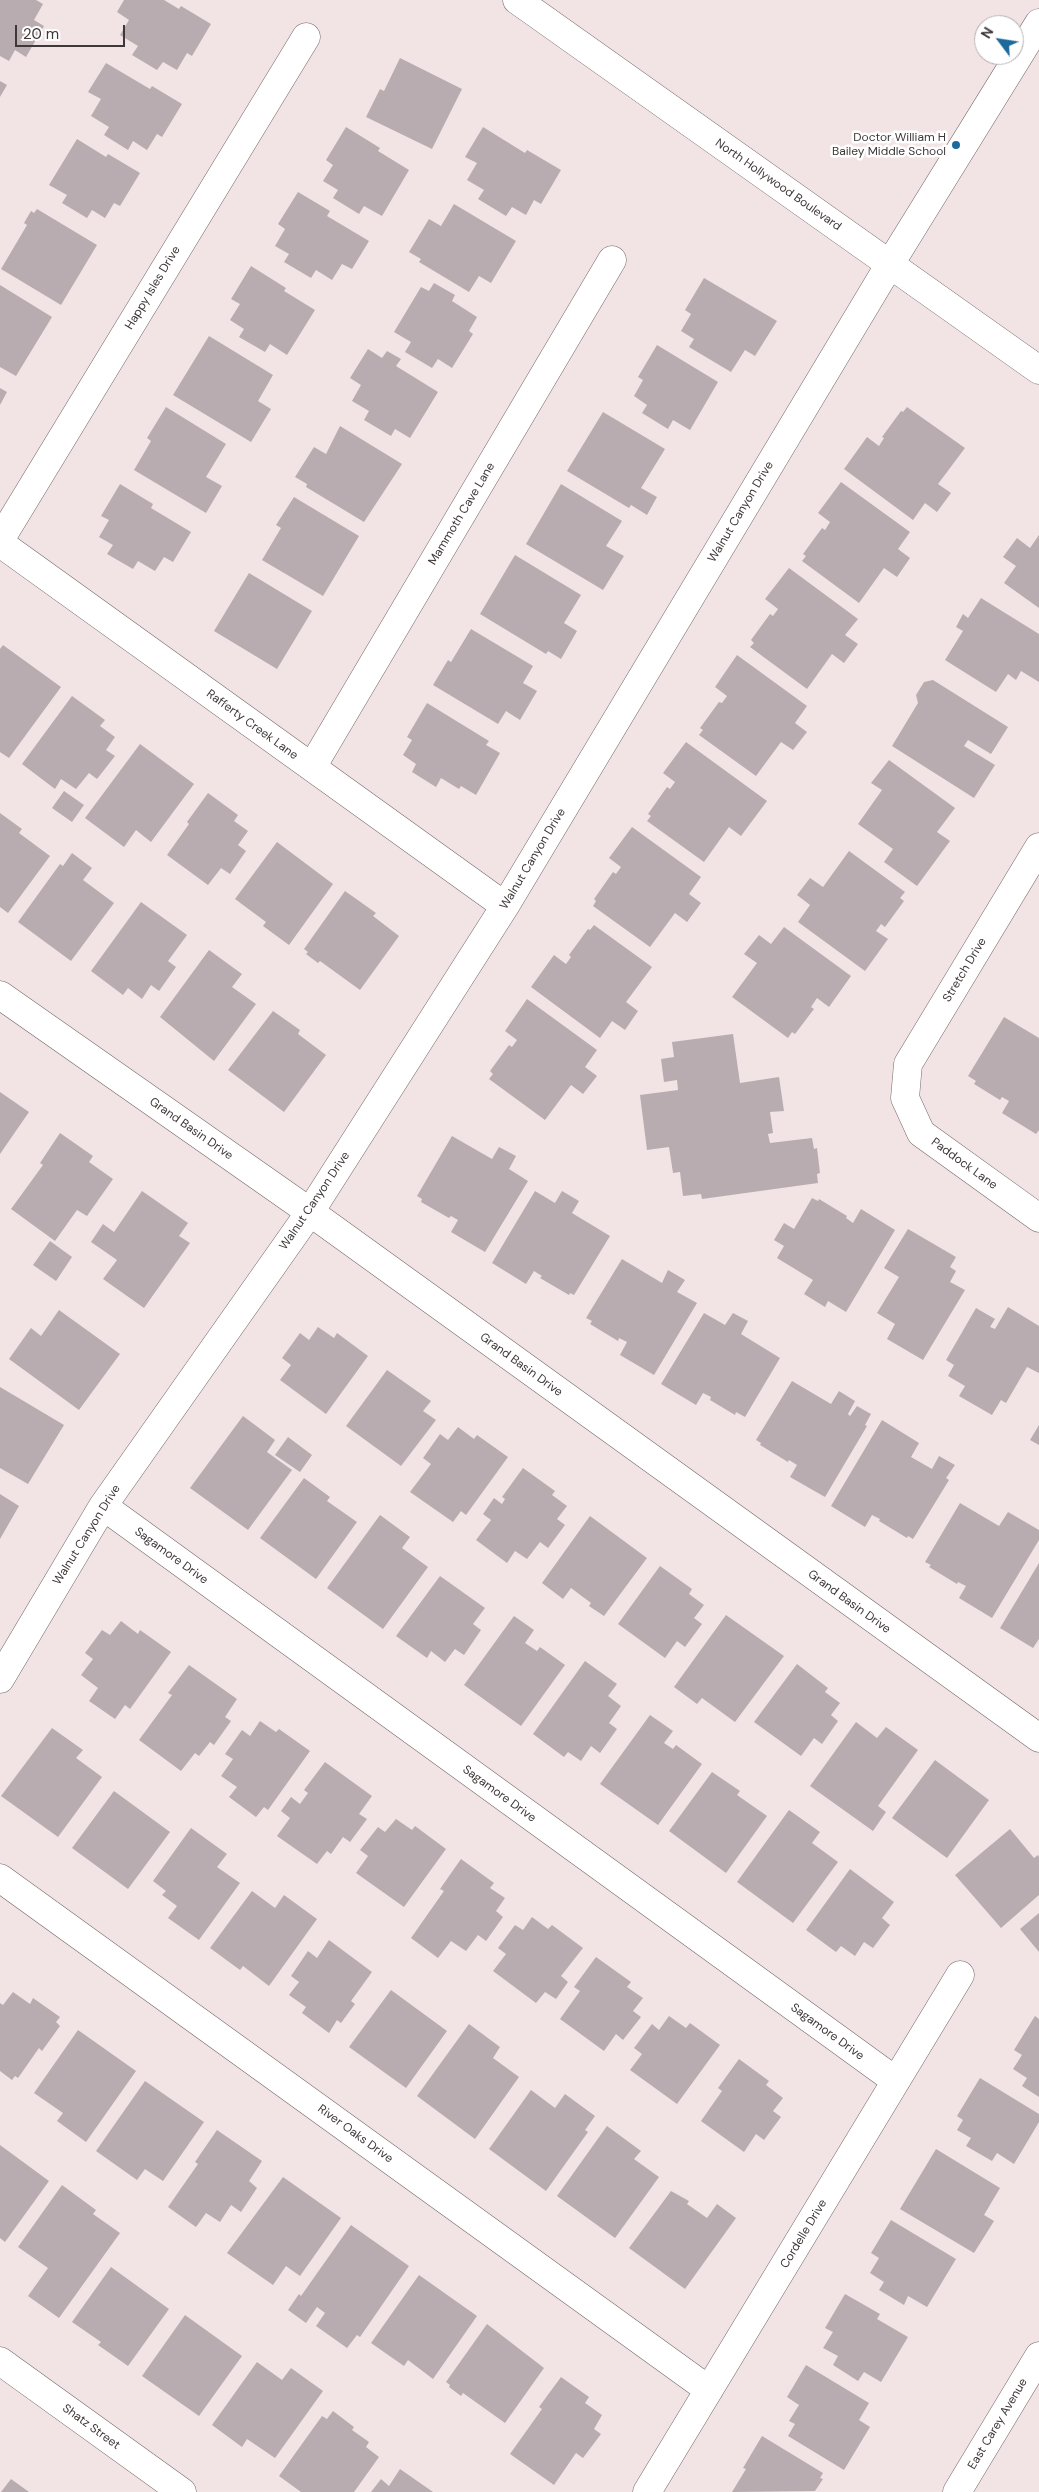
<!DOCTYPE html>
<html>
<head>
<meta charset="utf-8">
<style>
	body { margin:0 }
	#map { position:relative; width:1039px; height:2492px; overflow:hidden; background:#f2e4e5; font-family:"DM Sans",sans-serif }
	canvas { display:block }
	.north { position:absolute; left:974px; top:15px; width:50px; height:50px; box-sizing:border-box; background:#fff; border:1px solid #b2afaf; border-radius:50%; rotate:301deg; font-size:14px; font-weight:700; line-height:20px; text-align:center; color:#3e3838 }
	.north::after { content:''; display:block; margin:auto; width:18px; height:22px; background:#1c699c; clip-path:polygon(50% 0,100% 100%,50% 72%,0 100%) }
	.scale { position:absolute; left:15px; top:25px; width:110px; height:22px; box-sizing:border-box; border:2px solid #3e3838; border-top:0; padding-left:6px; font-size:15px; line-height:18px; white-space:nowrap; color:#3e3838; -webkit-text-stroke:4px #fff; paint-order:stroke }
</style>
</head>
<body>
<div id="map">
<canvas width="1039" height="2492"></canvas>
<div class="north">N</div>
<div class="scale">20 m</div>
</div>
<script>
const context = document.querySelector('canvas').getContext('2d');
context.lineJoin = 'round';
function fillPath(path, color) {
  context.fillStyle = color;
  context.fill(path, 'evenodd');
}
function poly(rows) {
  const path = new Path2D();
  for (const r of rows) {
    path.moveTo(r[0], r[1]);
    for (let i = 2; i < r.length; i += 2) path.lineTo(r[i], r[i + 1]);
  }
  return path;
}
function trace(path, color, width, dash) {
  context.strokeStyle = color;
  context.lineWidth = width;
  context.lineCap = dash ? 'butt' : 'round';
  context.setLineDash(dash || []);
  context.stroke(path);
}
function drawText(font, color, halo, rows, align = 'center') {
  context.font = font + ' "DM Sans",sans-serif';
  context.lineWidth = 5;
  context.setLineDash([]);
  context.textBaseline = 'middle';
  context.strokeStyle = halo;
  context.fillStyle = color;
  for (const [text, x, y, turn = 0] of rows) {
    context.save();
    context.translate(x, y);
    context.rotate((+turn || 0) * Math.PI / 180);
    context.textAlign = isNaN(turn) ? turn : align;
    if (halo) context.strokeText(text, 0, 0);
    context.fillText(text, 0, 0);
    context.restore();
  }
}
fillPath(poly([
	[0,0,36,0,43,4,34,20,44,26,26,57,15,50,9,61,0,56],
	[124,0,164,0,179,9,181,6,211,24,192,56,187,53,177,70,163,62,157,70,132,55,138,46,120,35,129,20,117,12],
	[400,58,462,89,432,149,366,117,380,89,384,91],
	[106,63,150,89,152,86,182,104,162,137,157,134,147,150,133,141,128,150,104,135,109,127,91,116,101,99,88,92],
	[0,81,7,85,0,97],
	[346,127,380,148,378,151,409,170,382,216,364,206,359,214,333,198,338,190,323,181,333,165,326,160],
	[483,127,525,153,527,150,561,170,541,204,534,200,526,215,512,207,506,216,478,199,484,190,467,180,477,163,465,157],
	[77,139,106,157,108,154,140,173,120,206,114,203,105,218,92,210,87,218,62,203,67,195,49,185],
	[298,192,330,211,327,216,369,241,352,269,342,264,332,280,316,270,311,278,284,262,289,254,275,246,285,229,278,224],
	[454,204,516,241,491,283,479,276,469,292,419,262,421,259,409,252,429,219,441,226],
	[37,209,97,245,61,305,1,269,27,225,24,223,31,211,34,213],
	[251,266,286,288,284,291,315,310,287,355,270,344,265,352,239,337,244,329,230,320,240,304,231,299],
	[704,278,777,321,755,356,745,350,731,372,689,347,694,339,681,331,691,314,685,310],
	[434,283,455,295,452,301,477,317,469,331,473,334,452,368,438,359,432,368,405,352,411,342,394,332,421,287,429,291],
	[0,285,52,317,16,376,0,367],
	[209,336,273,375,258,401,271,409,251,442,173,395],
	[657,345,718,382,690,430,673,420,668,429,642,413,647,405,634,396,643,380,638,377],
	[368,349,382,358,387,351,401,359,396,366,438,392,410,438,395,429,391,436,364,420,369,411,352,401,361,385,350,378],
	[0,388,7,392,0,405],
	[166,407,226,444,206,477,222,486,206,513,134,470,151,441,147,438],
	[907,407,965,448,938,484,951,493,937,512,925,503,913,520,844,469,867,437,879,446,884,438,882,437,901,411,903,412],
	[603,412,665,449,641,488,657,497,647,515,631,505,629,508,567,471],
	[340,426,402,464,364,522,306,487,307,484,295,477,314,447,326,454],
	[841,482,910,532,898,549,910,558,897,577,884,568,859,603,802,561,806,556,803,554,822,528,825,530,830,522,818,513],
	[120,484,153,504,151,508,191,532,173,562,164,557,155,571,138,561,133,569,107,554,113,545,99,537,109,520,101,516],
	[561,484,622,521,606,546,624,556,603,590,526,544],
	[294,497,359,536,323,596,262,560,281,528,276,525],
	[1039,535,1039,608,1004,583,1016,566,1003,557,1017,538,1030,548],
	[515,555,581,595,564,623,577,631,561,659,548,651,546,654,480,614],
	[789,568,858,619,845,635,858,644,844,663,832,654,807,689,750,647,754,643,751,640,770,614,773,616,778,609,765,599],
	[249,573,312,611,277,669,214,631],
	[981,598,1039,634,1039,682,1021,671,1016,680,1008,674,996,692,945,660,963,631,956,627,963,614,968,618],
	[471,629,533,666,523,683,537,691,520,720,506,711,498,724,433,685,448,660,451,662],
	[3,645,61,687,9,758,0,752,0,649],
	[737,655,807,706,795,723,807,732,793,750,781,742,756,776,699,735,703,730,700,728,719,702,722,703,727,696,715,687],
	[933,680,1008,727,991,754,968,740,964,746,995,765,974,798,892,746,918,703,916,695,924,682],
	[72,696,105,720,100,726,115,737,106,750,115,756,97,779,89,773,76,789,61,779,55,789,22,764],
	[427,703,489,741,486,745,500,753,476,795,461,786,459,789,441,778,436,787,412,772,416,764,403,755,412,740,407,737],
	[686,742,767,801,741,836,729,827,704,862,647,821,651,816,648,814,667,787,670,789,675,782,663,773],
	[140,744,194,784,151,842,136,830,124,847,85,818],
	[889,760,955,808,937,832,950,841,917,886,884,862,893,849,858,824,882,790,871,783],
	[64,791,84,805,72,822,52,808],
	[208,793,238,815,234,821,248,831,238,845,246,851,230,874,221,868,208,885,167,855,189,824,187,822],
	[0,813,22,829,19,833,50,856,8,913,0,907],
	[632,827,701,877,689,894,701,903,687,922,675,913,650,947,593,906,596,901,594,899,613,872,616,874,621,867,609,858],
	[277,842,333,884,289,945,263,926,266,922,235,899],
	[849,851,905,892,900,898,904,901,885,927,881,924,876,931,888,939,865,971,798,922,810,905,797,895,810,878,823,887],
	[72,853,92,868,83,880,114,903,71,961,18,922,60,864,63,866],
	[345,891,376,913,373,916,399,936,360,990,320,961,318,963,306,954,308,952,304,949],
	[141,902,187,935,168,961,176,967,159,991,151,985,142,999,128,988,123,995,91,971],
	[594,925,652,967,626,1002,638,1011,625,1030,612,1021,600,1038,531,987,554,955,566,964,571,957,569,955,588,929,590,930],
	[784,927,851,976,829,1007,817,998,811,1007,814,1009,795,1034,792,1032,788,1038,732,997,757,963,744,954,759,935,771,944],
	[209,950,242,974,232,987,256,1004,214,1061,160,1017],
	[527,999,597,1050,585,1067,597,1076,583,1094,571,1085,545,1120,489,1079,493,1074,490,1071,509,1045,512,1047,517,1040,505,1031],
	[273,1011,300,1030,298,1034,326,1055,284,1112,228,1070],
	[1004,1017,1039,1038,1039,1130,1036,1134,1002,1113,1009,1101,1002,1097,1000,1100,974,1084,976,1081,968,1076],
	[733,1034,740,1083,779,1077,784,1111,770,1112,773,1133,768,1134,770,1143,812,1138,814,1149,817,1148,820,1173,817,1174,818,1183,702,1199,701,1194,683,1196,680,1172,673,1173,669,1147,647,1150,640,1095,678,1090,677,1080,664,1082,661,1059,674,1057,672,1042],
	[0,1092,29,1112,0,1154],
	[60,1133,93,1156,89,1162,113,1179,87,1216,77,1210,55,1241,11,1209,43,1165,40,1163],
	[452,1136,492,1159,499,1147,516,1156,509,1169,528,1181,485,1252,451,1232,458,1220,451,1216,449,1218,421,1202,422,1199,417,1196],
	[142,1191,188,1223,179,1236,190,1243,144,1308,103,1279,117,1260,91,1242,103,1224,114,1232],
	[535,1191,555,1203,562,1191,579,1201,572,1213,610,1236,574,1295,570,1293,569,1295,540,1278,542,1276,534,1271,526,1284,492,1263],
	[812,1198,818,1201,819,1199,847,1216,846,1218,853,1223,861,1209,895,1230,846,1312,828,1301,825,1307,804,1294,813,1280,777,1258,784,1246,774,1240,784,1223,794,1229],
	[908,1229,956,1257,950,1267,956,1271,950,1282,965,1290,923,1360,887,1339,895,1324,877,1313,899,1277,884,1268],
	[50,1241,72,1257,56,1281,33,1265],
	[622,1259,662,1283,668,1270,685,1280,677,1292,697,1303,654,1375,620,1355,627,1342,619,1338,618,1341,590,1324,592,1321,586,1318],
	[1008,1307,1039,1326,1039,1373,1027,1367,1006,1403,1001,1400,992,1415,959,1396,965,1386,948,1376,954,1365,946,1360,976,1308,995,1319,990,1327,995,1329],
	[59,1310,120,1354,79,1410,9,1359,31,1328,41,1336],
	[704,1313,725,1325,733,1313,748,1321,741,1334,780,1358,745,1417,736,1412,735,1415,710,1400,711,1397,703,1393,696,1405,661,1384],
	[318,1327,334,1338,337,1333,368,1356,326,1414,280,1380,291,1365,282,1358,300,1333,309,1340],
	[387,1370,431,1401,423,1411,436,1420,401,1466,346,1426],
	[792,1381,831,1404,839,1391,855,1401,848,1414,850,1416,857,1406,871,1414,865,1425,867,1426,825,1497,790,1477,797,1465,789,1460,788,1462,760,1445,761,1443,756,1440],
	[0,1387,64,1425,28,1484,0,1468],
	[243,1416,275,1440,267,1452,292,1470,248,1530,190,1488],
	[882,1420,919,1443,911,1457,932,1469,939,1456,955,1465,946,1478,949,1480,913,1539,908,1536,907,1538,879,1521,880,1519,872,1515,865,1527,831,1506],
	[1039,1425,1039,1445,1030,1440],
	[458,1427,474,1439,477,1435,508,1457,466,1515,461,1511,453,1522,410,1492,431,1464,423,1458,440,1434,448,1440],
	[288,1437,312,1455,300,1472,275,1455],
	[523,1468,555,1491,552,1495,567,1506,557,1519,565,1525,548,1548,540,1542,527,1559,515,1551,507,1563,476,1540,491,1520,483,1514,494,1498,502,1504,505,1499,502,1497],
	[304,1478,330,1497,327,1501,357,1522,316,1579,260,1538],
	[0,1494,19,1506,0,1539],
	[960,1503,999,1526,1008,1512,1039,1530,1039,1540,992,1618,959,1598,966,1586,958,1582,957,1584,929,1567,931,1565,925,1562],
	[380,1515,410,1537,402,1548,428,1567,383,1629,327,1588],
	[590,1516,647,1558,604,1616,589,1606,591,1603,571,1588,563,1599,542,1583],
	[1039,1563,1039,1639,1033,1648,1000,1628],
	[660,1566,692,1589,689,1594,704,1605,694,1618,702,1624,685,1647,677,1641,665,1658,618,1624],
	[440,1576,485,1608,473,1624,481,1630,464,1655,455,1649,445,1662,431,1651,427,1658,396,1636],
	[726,1615,784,1656,735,1722,702,1698,697,1704,674,1687],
	[514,1616,534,1630,525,1643,537,1651,540,1647,565,1665,521,1726,464,1685],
	[121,1621,138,1634,140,1630,171,1652,130,1709,125,1705,115,1719,89,1701,98,1688,81,1675,93,1659,85,1653,102,1630,110,1635],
	[585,1661,617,1684,608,1696,621,1706,609,1723,617,1729,600,1753,591,1746,581,1761,568,1752,564,1757,533,1734],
	[797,1664,828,1688,825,1692,840,1703,831,1715,838,1721,822,1744,814,1738,801,1756,754,1722],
	[189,1665,237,1699,225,1717,231,1721,214,1745,210,1742,199,1756,195,1753,181,1771,139,1740,172,1695,168,1693],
	[650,1715,673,1731,664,1743,673,1749,676,1745,702,1764,658,1825,600,1784],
	[260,1721,276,1732,279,1729,310,1751,268,1810,264,1807,256,1817,229,1797,237,1787,221,1776,233,1759,225,1754,242,1730,250,1736],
	[856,1722,877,1738,886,1727,918,1750,878,1806,886,1812,873,1831,810,1786],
	[52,1728,83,1750,76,1758,102,1777,58,1837,1,1796],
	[935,1760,989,1800,947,1858,892,1818],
	[325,1762,372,1796,359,1814,367,1819,350,1842,343,1837,331,1854,327,1851,317,1864,277,1836,290,1818,281,1811,291,1797,300,1804,308,1793,304,1790],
	[712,1772,740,1791,737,1795,767,1816,726,1873,669,1831],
	[114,1791,170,1832,128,1889,72,1848],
	[789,1810,820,1832,812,1843,838,1862,793,1923,737,1882],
	[396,1819,412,1830,415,1826,446,1849,404,1907,356,1873,368,1856,360,1850,378,1827,385,1832],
	[191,1828,227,1854,217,1867,240,1883,199,1940,168,1918,177,1906,162,1895,166,1891,153,1881],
	[1010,1829,1034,1858,1038,1855,1039,1857,1039,1895,1001,1928,955,1875],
	[461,1859,494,1883,490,1888,505,1898,496,1911,503,1917,486,1941,478,1935,466,1951,451,1941,438,1958,411,1938,444,1891,440,1889],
	[850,1869,894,1902,882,1918,890,1925,873,1948,864,1942,855,1956,841,1946,836,1952,806,1930],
	[252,1891,275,1908,284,1895,317,1919,269,1986,243,1966,240,1970,210,1948],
	[1039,1913,1039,1952,1020,1929],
	[532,1917,548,1929,552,1925,583,1948,561,1976,568,1982,556,1999,545,1992,536,2003,493,1971,506,1954,498,1948,515,1925,523,1930],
	[329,1940,372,1972,351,2001,355,2004,341,2023,337,2020,329,2033,302,2013,306,2007,289,1995,299,1982,291,1976,308,1951,317,1958],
	[596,1957,631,1982,627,1987,643,1998,633,2011,641,2017,623,2040,616,2034,604,2051,560,2019,580,1991,574,1987],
	[391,1990,447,2031,406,2088,349,2047],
	[13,1992,30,2004,33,1998,60,2017,56,2022,60,2026,42,2051,39,2048,18,2078,15,2076,12,2080,0,2071,0,2003,3,2005],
	[669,2016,686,2028,690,2023,720,2045,677,2104,630,2070,642,2054,634,2048,652,2024,659,2030],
	[1035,2016,1039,2019,1039,2097,1022,2086,1027,2078,1013,2069,1022,2055,1014,2050],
	[469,2024,500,2047,493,2058,519,2077,475,2139,417,2096],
	[78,2030,136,2071,86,2142,57,2121,63,2113,34,2093],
	[739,2059,769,2081,766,2085,783,2098,773,2111,781,2117,764,2140,756,2134,744,2152,701,2121,722,2091,718,2088],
	[980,2078,1039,2114,1039,2122,1014,2164,997,2153,992,2161,966,2146,971,2138,957,2130,963,2120,957,2116],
	[145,2081,204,2122,163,2181,145,2169,137,2180,96,2151],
	[531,2090,555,2108,565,2094,595,2116,585,2130,588,2132,546,2191,489,2149],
	[607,2126,641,2151,634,2159,659,2177,615,2238,557,2196],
	[217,2130,262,2161,249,2181,257,2188,241,2212,231,2205,220,2222,206,2213,196,2227,168,2207,198,2164,195,2162],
	[0,2145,49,2181,5,2242,0,2238],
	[936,2149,1000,2188,984,2215,994,2221,974,2253,900,2209],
	[283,2177,341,2218,300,2276,286,2266,273,2285,227,2253],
	[62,2185,96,2210,93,2214,120,2233,59,2318,28,2296,48,2268,18,2247],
	[671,2191,689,2201,687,2204,707,2218,717,2204,736,2218,685,2289,629,2248],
	[891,2220,956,2259,927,2307,908,2296,904,2305,879,2290,884,2282,870,2273,879,2258,871,2253],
	[351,2225,409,2266,360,2337,357,2335,347,2348,316,2326,325,2313,317,2307,306,2323,288,2310,299,2294,301,2296],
	[111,2267,169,2309,128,2366,98,2345,101,2342,72,2322],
	[419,2275,477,2316,433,2379,408,2360,404,2366,371,2343],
	[845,2294,880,2314,877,2319,908,2337,881,2382,864,2372,858,2381,833,2365,838,2356,823,2348,833,2332,825,2328],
	[185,2315,242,2356,199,2416,142,2376],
	[487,2324,544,2368,505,2423,463,2393,461,2396,449,2387,450,2385,446,2382],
	[257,2362,282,2380,291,2368,323,2391,275,2458,247,2439,242,2447,212,2425],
	[806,2365,869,2403,859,2420,870,2427,844,2470,788,2436,795,2424,789,2421,799,2405,787,2397],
	[561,2377,589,2397,585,2403,602,2415,594,2429,601,2434,583,2458,576,2453,554,2485,510,2454,542,2409,539,2407],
	[333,2411,354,2427,352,2430,369,2442,366,2447,379,2457,354,2492,301,2492,279,2476,322,2416,327,2419],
	[762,2436,823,2473,820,2478,823,2479,815,2491,732,2492,746,2469,743,2468],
	[400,2469,433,2492,371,2492,381,2479,389,2486],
	[11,2479,29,2492,1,2492]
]), '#b8acb1');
const minor = poly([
	[517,0,1039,370],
	[0,540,306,37],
	[0,543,505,906],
	[312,767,612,260],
	[1039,847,908,1064,905,1098,921,1133,1039,1218],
	[0,995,310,1212,1039,1738],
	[103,1506,896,2081],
	[0,1679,103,1506,310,1212,505,906,890,264,1039,23],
	[0,1878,709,2390],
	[0,2361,182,2492],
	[647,2492,960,1975]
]);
const major = poly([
	[957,2492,1039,2356]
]);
trace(minor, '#746868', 29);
trace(major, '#746868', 29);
trace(minor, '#fff', 28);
trace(major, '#fff', 28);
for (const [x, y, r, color] of [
	[956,145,5,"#1c699c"]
]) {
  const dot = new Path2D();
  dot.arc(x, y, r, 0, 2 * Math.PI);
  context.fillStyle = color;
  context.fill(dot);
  trace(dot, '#fff', 2);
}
drawText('12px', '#3e3838', '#fff', [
	["Doctor William H",946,138],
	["Bailey Middle School",946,152]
], 'right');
drawText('12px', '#3e3838', '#fff', [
	["North Hollywood Boulevard",778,185,35],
	["Happy Isles Drive",153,288,-59],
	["Walnut Canyon Drive",741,512,-59],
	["Mammoth Cave Lane",462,514,-59],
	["Rafferty Creek Lane",252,725,36],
	["Walnut Canyon Drive",533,859,-59],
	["Stretch Drive",965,970,-59],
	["Grand Basin Drive",191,1129,35],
	["Paddock Lane",964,1164,36],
	["Walnut Canyon Drive",315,1201,-56],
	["Grand Basin Drive",521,1365,36],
	["Walnut Canyon Drive",87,1535,-58],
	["Sagamore Drive",171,1556,36],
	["Grand Basin Drive",849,1602,36],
	["Sagamore Drive",499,1794,36],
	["Sagamore Drive",827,2032,36],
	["River Oaks Drive",355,2134,36],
	["Cordelle Drive",804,2234,-59],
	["East Carey Avenue",998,2424,-59],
	["Shatz Street",91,2427,36]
]);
</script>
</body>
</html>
